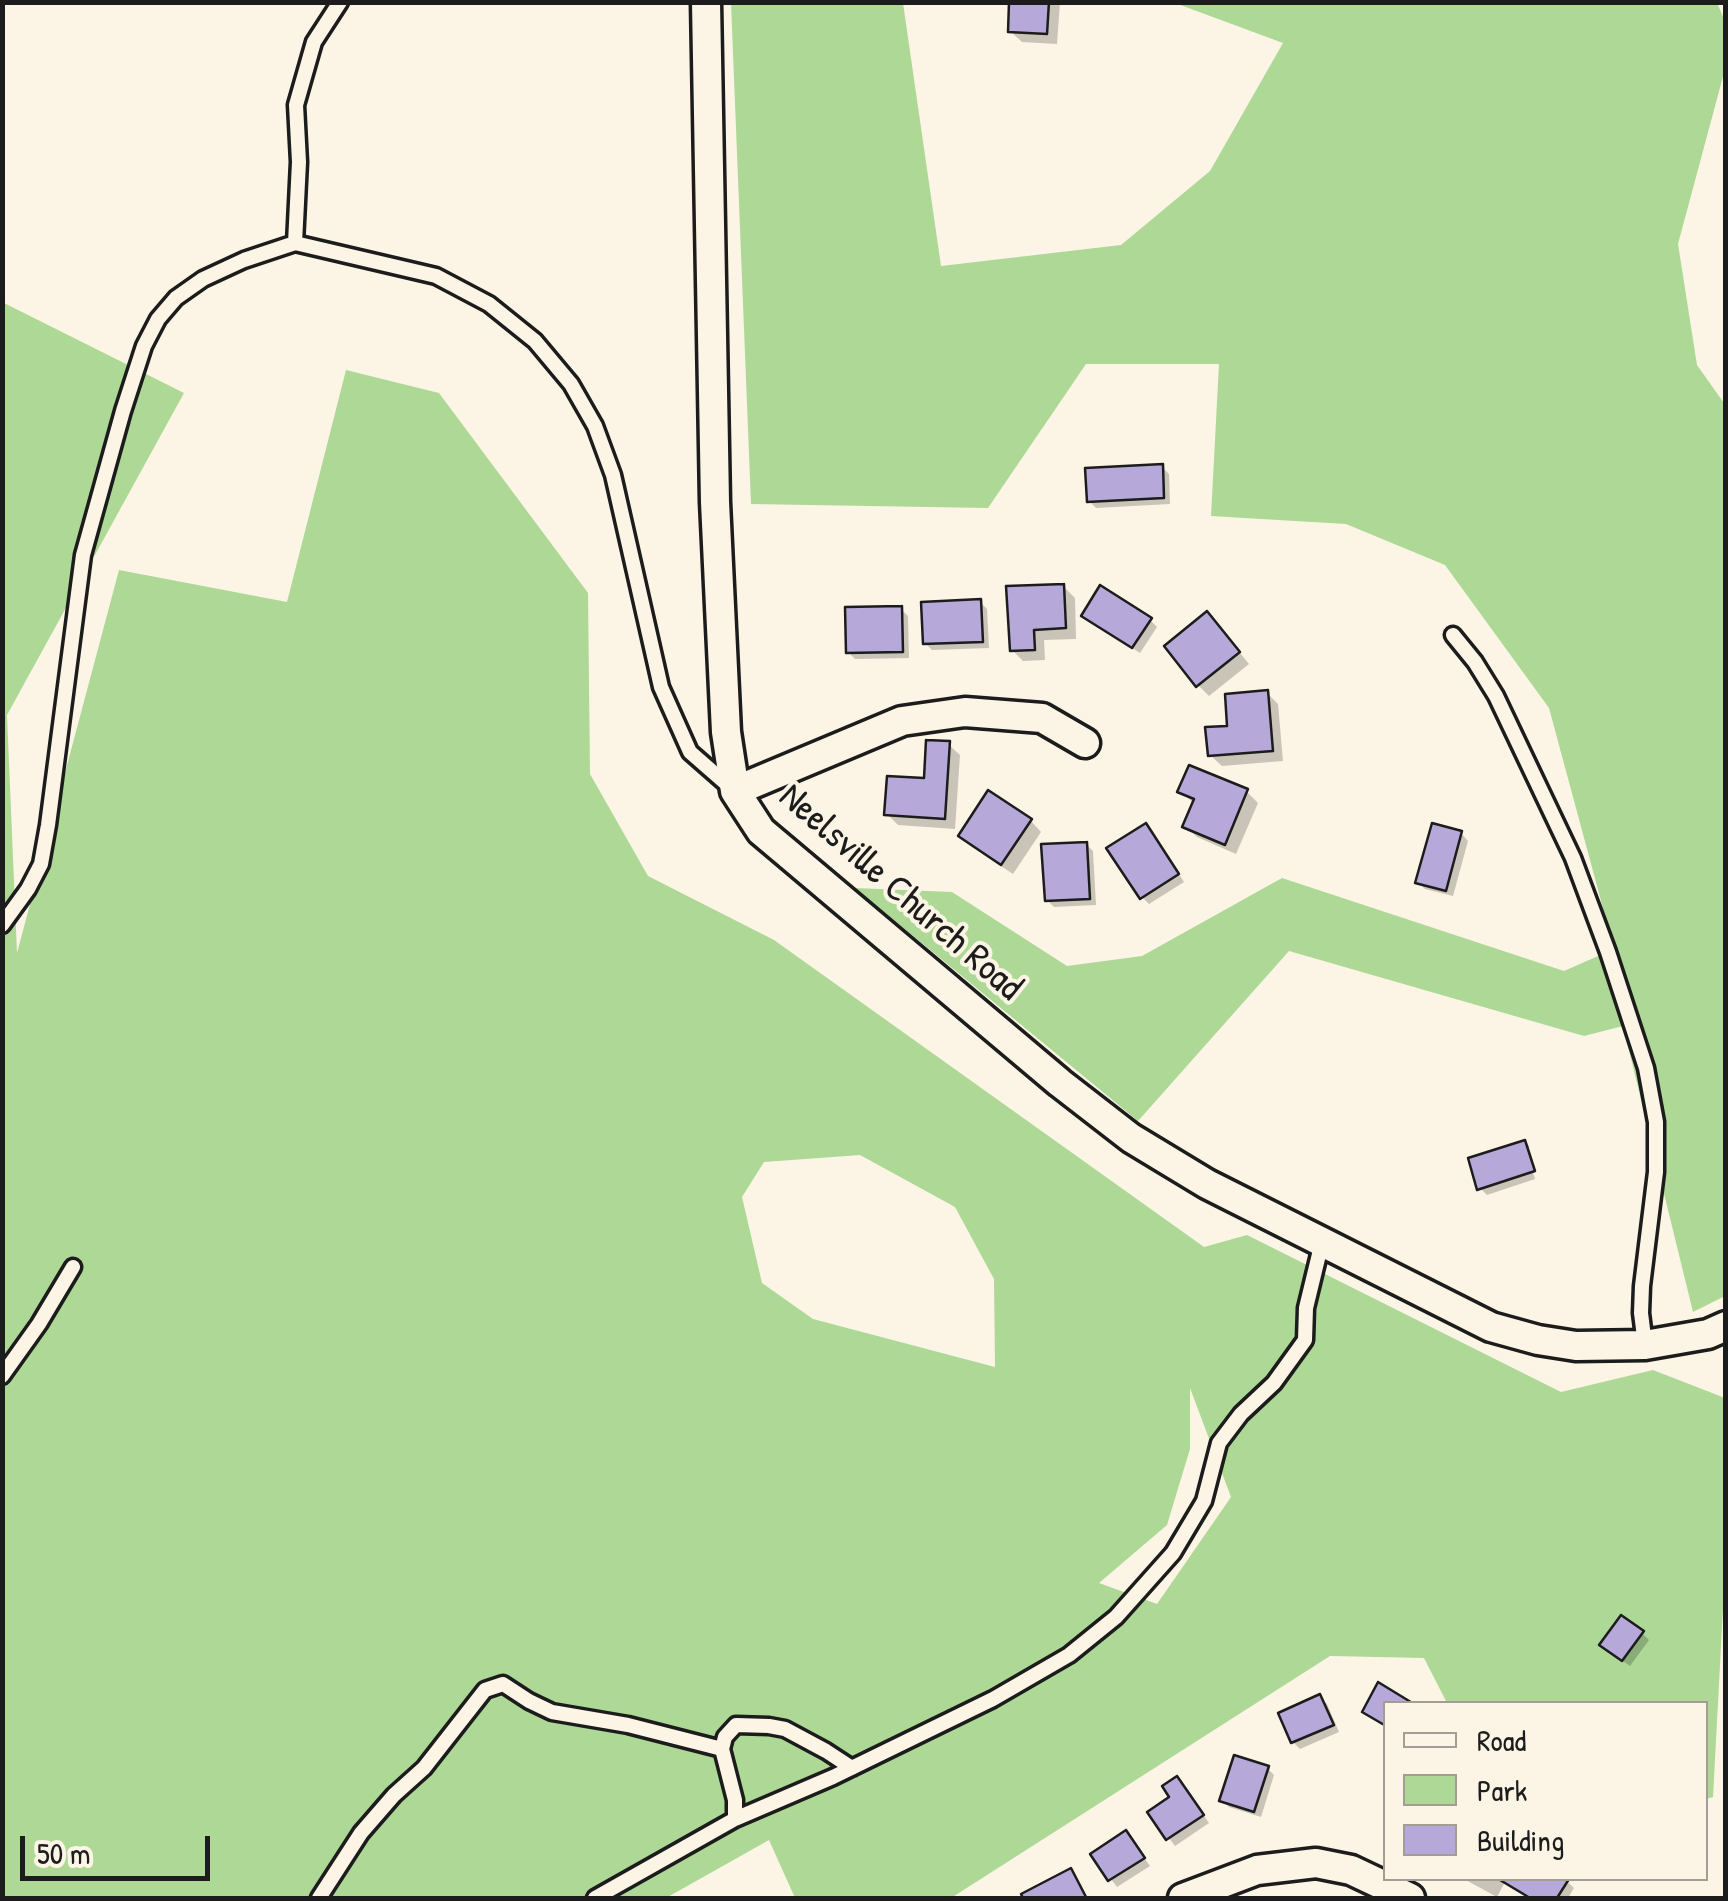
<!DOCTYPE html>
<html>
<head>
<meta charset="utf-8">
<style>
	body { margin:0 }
	#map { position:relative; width:1728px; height:1901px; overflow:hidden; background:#fcf5e5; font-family:"Patrick Hand",sans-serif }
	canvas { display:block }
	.frame { position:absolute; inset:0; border:5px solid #1c1c1c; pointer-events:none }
	.legend { position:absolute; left:1383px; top:1701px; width:325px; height:180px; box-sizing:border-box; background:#fcf5e5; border:2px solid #a29e95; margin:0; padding:12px 18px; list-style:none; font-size:30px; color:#1c1c1c }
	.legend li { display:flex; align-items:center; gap:20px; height:50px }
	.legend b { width:50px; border:2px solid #a29e95 }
	.scale { position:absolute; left:20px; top:1836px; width:190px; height:45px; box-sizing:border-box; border:5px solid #1c1c1c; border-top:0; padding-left:12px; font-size:30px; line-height:35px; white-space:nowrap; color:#1c1c1c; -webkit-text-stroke:8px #fcf5e5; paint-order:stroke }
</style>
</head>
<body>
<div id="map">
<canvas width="1728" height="1901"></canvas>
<div class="frame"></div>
<ul class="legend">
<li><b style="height:12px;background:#fcf5e5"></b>Road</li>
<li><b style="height:28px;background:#add896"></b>Park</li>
<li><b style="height:28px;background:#b6a8d9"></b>Building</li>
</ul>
<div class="scale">50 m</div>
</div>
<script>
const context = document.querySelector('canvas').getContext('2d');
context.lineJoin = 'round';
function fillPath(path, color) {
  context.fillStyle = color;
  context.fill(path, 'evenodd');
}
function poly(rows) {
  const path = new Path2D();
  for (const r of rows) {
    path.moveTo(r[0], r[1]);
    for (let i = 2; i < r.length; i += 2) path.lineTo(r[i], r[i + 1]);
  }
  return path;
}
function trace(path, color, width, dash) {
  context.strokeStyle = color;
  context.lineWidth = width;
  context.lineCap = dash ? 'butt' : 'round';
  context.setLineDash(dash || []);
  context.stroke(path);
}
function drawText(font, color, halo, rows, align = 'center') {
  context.font = font + ' "Patrick Hand",sans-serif';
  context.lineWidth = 8;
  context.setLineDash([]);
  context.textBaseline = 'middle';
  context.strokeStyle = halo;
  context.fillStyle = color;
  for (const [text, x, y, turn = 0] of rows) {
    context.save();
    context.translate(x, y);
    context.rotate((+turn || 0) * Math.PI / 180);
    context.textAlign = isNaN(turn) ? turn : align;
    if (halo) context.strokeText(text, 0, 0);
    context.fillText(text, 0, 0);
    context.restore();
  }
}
fillPath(poly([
	[731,3,903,3,941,266,1121,245,1210,171,1283,43,1175,3,1717,3,1725,21,1725,69,1678,244,1697,365,1726,406,1725,1296,1693,1312,1623,1026,1584,1036,1289,951,1138,1121,855,888,952,892,1067,966,1142,956,1282,878,1564,971,1614,949,1549,708,1445,565,1346,524,1211,516,1219,364,1086,364,988,508,751,504],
	[2,302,184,393,7,715,17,953,119,570,287,602,346,370,439,393,588,593,590,774,648,876,774,940,1204,1247,1247,1235,1561,1392,1653,1370,1725,1398,1726,1552,1713,1797,1706,1799,1706,1704,1447,1703,1424,1658,1330,1656,951,1898,795,1898,769,1840,666,1898,3,1898],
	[860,1155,955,1207,994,1279,995,1367,813,1319,762,1283,742,1197,764,1162],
	[1190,1388,1231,1497,1157,1604,1099,1583,1167,1525,1190,1449]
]), '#add896');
fillPath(poly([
	[1012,2,1060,2,1057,44,1022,42,1010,31],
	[1162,467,1169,474,1170,504,1096,508,1089,501],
	[1063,586,1075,598,1076,639,1044,640,1045,660,1023,661,1012,650],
	[980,602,987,609,989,648,932,650,925,643],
	[901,609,908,616,909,658,855,659,848,652],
	[1084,615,1150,620,1157,627,1140,653,1091,622],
	[1218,626,1249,664,1209,696,1198,685],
	[1267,693,1278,704,1283,761,1222,766,1210,755,1230,728],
	[948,744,960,755,955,829,898,825,887,814,926,780],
	[1180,791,1247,792,1258,803,1236,854,1197,837,1185,826,1195,804],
	[1030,820,1041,832,1013,874,972,847,961,836],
	[1152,833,1184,882,1149,904,1142,897],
	[1461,833,1468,841,1453,896,1425,889,1418,882],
	[1086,844,1093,851,1096,905,1054,907,1047,900],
	[1525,1142,1530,1147,1525,1147,1535,1179,1487,1195,1480,1188],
	[1642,1633,1649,1640,1630,1666,1609,1651],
	[1320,1697,1327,1704,1339,1732,1300,1749,1293,1742],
	[1267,1768,1274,1775,1261,1817,1229,1807,1222,1800],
	[1183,1786,1209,1823,1175,1846,1150,1813],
	[1126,1833,1150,1866,1117,1887,1093,1855],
	[1070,1871,1077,1878,1088,1898,1026,1898,1024,1895],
	[1462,1878,1563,1878,1574,1888,1568,1898,1534,1898,1505,1882,1497,1897]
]), '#0003');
const building = poly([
	[1009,2,1049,2,1047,34,1008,32,1009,2],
	[1163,464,1164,498,1087,502,1085,468,1163,464],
	[1064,584,1066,628,1034,630,1035,650,1010,651,1006,586,1064,584],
	[1100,585,1152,618,1132,648,1081,616,1100,585],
	[981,599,983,642,923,644,921,602,981,599],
	[902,606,903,652,846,653,845,607,902,606],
	[1207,611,1240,652,1196,687,1164,646,1207,611],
	[1268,690,1273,751,1208,756,1205,727,1227,726,1225,694,1268,690],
	[926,740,950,741,945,819,884,815,887,776,924,778,926,740],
	[1189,765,1248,789,1225,845,1182,827,1194,799,1177,792,1189,765],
	[988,790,1032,819,1001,865,958,836,988,790],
	[1146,823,1179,874,1140,899,1106,848,1146,823],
	[1432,823,1462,831,1446,891,1415,883,1432,823],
	[1087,842,1090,899,1045,901,1041,844,1087,842],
	[1525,1140,1535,1171,1477,1190,1468,1158,1525,1140],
	[1621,1615,1644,1631,1622,1661,1599,1645,1621,1615],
	[1378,1682,1414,1704,1386,1704,1386,1726,1362,1712,1378,1682],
	[1320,1694,1334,1725,1291,1743,1278,1713,1320,1694],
	[1234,1755,1269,1766,1254,1812,1219,1801,1234,1755],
	[1177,1776,1204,1815,1166,1840,1147,1812,1169,1797,1162,1786,1177,1776],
	[1126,1830,1145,1858,1108,1881,1090,1854,1126,1830],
	[1071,1868,1086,1897,1083,1898,1023,1898,1021,1894,1071,1868],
	[1501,1878,1567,1878,1569,1879,1557,1898,1530,1898,1500,1880,1501,1878]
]);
fillPath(building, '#b6a8d9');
trace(building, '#1c1c1c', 2.5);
const lane = poly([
	[295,243,299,162,296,105,314,42,340,2],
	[1453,635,1475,662,1496,696,1573,858,1608,952,1646,1068,1656,1122,1656,1172,1642,1286,1641,1313,1645,1345],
	[2,925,28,889,41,864,48,825,83,555,123,411,144,346,158,319,176,298,203,279,244,260,295,243,436,276,489,304,535,341,571,384,595,426,613,475,661,687,690,752,730,787],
	[2,1376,39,1324,73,1267],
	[735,1819,735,1800,722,1749,725,1737,736,1725,769,1726,785,1729,826,1751,852,1768],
	[319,1898,361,1833,394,1795,424,1768,485,1690,503,1684,529,1701,552,1712,628,1725,722,1749],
	[595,1898,735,1819,833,1777,993,1699,1069,1655,1116,1617,1173,1553,1204,1501,1219,1443,1241,1414,1274,1383,1305,1340,1306,1308,1322,1242]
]);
const street = poly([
	[706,2,715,502,726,732,735,791,761,831,1060,1083,1131,1138,1207,1184,1491,1327,1538,1340,1576,1346,1645,1345,1708,1334,1726,1326],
	[735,791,902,721,965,712,1042,718,1085,743],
	[1183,1898,1257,1870,1316,1863,1351,1870,1410,1898]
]);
trace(lane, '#1c1c1c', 21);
trace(street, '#1c1c1c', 35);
trace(lane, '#fcf5e5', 14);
trace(street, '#fcf5e5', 28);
drawText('38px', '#1c1c1c', '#fcf5e5', [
	["Neelsville Church Road",900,893,41]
]);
</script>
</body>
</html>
